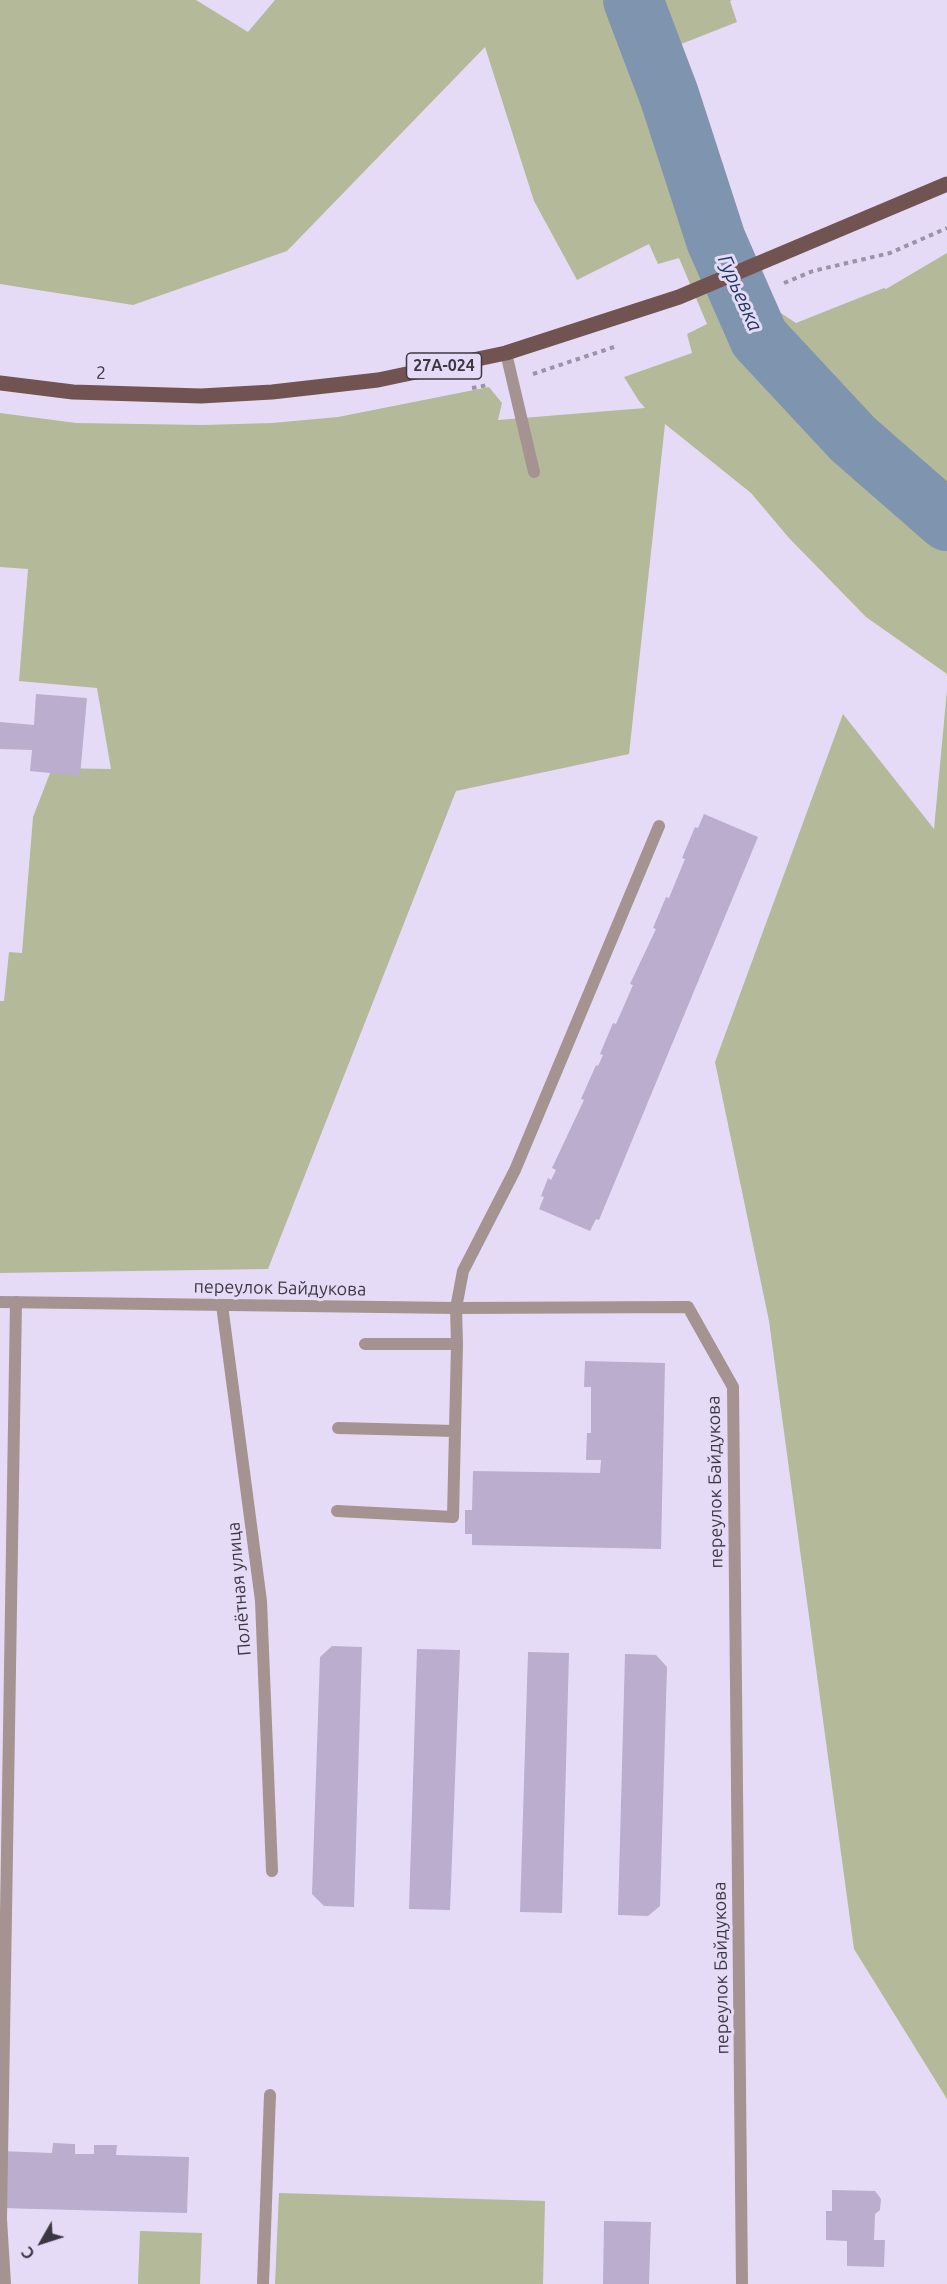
<!DOCTYPE html>
<html>
<head>
<meta charset="utf-8">
<style>
	body { margin:0 }
	#map { position:relative; width:947px; height:2284px; overflow:hidden; background:#e6dbf7; font-family:Ubuntu,sans-serif }
	canvas { display:block }
	.north { position:absolute; left:12px; top:2212px; width:60px; height:60px; -webkit-text-stroke:4px #e6dbf7; paint-order:stroke; rotate:231deg; font-size:16px; font-weight:700; line-height:24px; text-align:center; color:#3c3843 }
	.north::after { content:''; display:block; margin:auto; width:21px; height:27px; background:#3c3843; clip-path:polygon(50% 0,100% 100%,50% 72%,0 100%) }
</style>
</head>
<body>
<div id="map">
<canvas width="947" height="2284"></canvas>
<div class="north">С</div>
</div>
<script>
const context = document.querySelector('canvas').getContext('2d');
context.lineJoin = 'round';
function fillPath(path, color) {
  context.fillStyle = color;
  context.fill(path, 'evenodd');
}
function poly(rows) {
  const path = new Path2D();
  for (const r of rows) {
    path.moveTo(r[0], r[1]);
    for (let i = 2; i < r.length; i += 2) path.lineTo(r[i], r[i + 1]);
  }
  return path;
}
function trace(path, color, width, dash) {
  context.strokeStyle = color;
  context.lineWidth = width;
  context.lineCap = dash ? 'butt' : 'round';
  context.setLineDash(dash || []);
  context.stroke(path);
}
function drawText(font, color, halo, rows, align = 'center') {
  context.font = font + ' Ubuntu,sans-serif';
  context.lineWidth = 6;
  context.setLineDash([]);
  context.textBaseline = 'middle';
  context.strokeStyle = halo;
  context.fillStyle = color;
  for (const [text, x, y, turn = 0] of rows) {
    context.save();
    context.translate(x, y);
    context.rotate((+turn || 0) * Math.PI / 180);
    context.textAlign = isNaN(turn) ? turn : align;
    if (halo) context.strokeText(text, 0, 0);
    context.fillText(text, 0, 0);
    context.restore();
  }
}
fillPath(poly([
	[0,0,196,0,248,32,275,0,732,0,730,1,737,22,666,50,730,219,733,236,711,245,738,313,764,302,796,323,884,288,886,289,947,253,947,674,866,617,789,538,751,493,665,424,629,754,456,791,268,1269,0,1273,0,1001,4,1001,9,952,22,953,33,817,52,768,111,769,97,688,19,681,28,569,0,567,0,413,76,423,203,425,272,423,338,417,489,387,502,403,498,420,645,408,639,401,624,377,692,353,687,334,707,324,679,258,658,264,649,244,577,280,534,201,485,47,287,251,133,305,0,284],
	[947,690,947,2099,854,1949,769,1321,715,1062,843,714,934,829],
	[279,2193,545,2201,543,2284,275,2284],
	[140,2231,202,2233,200,2284,138,2284]
]), '#b3b999');
trace(poly([
	[633,0,669,95,716,240,759,338,853,439,947,521]
]), '#7f94af', 60);
fillPath(poly([
	[36,694,87,698,80,776,30,771,32,750,0,749,0,722,34,725],
	[704,814,758,837,599,1220,596,1219,590,1231,539,1209,544,1197,541,1196,548,1178,551,1180,556,1170,552,1168,584,1100,581,1099,596,1065,598,1066,603,1055,600,1054,613,1023,616,1024,633,985,630,984,656,929,653,928,666,897,669,898,685,859,682,858,695,827,698,828],
	[585,1361,665,1363,661,1549,472,1545,472,1534,465,1534,465,1510,472,1510,473,1471,600,1473,601,1460,586,1460,587,1433,591,1433,591,1387,584,1387],
	[332,1646,362,1647,354,1907,324,1906,312,1894,320,1657],
	[417,1649,460,1650,450,1910,409,1909],
	[528,1652,569,1653,562,1913,520,1912],
	[625,1654,656,1655,667,1667,660,1906,648,1916,618,1915],
	[53,2143,75,2144,75,2154,94,2154,94,2145,117,2145,116,2155,189,2157,187,2213,0,2208,0,2151,52,2153],
	[832,2190,875,2191,881,2199,880,2210,875,2214,874,2240,885,2240,884,2267,847,2266,847,2241,826,2240,826,2211,832,2211],
	[604,2221,651,2222,649,2284,603,2284]
]), '#baadcd');
trace(poly([
	[784,283,813,271,890,253,947,228],
	[533,374,614,347],
	[472,388,488,385]
]), '#9b93a7', 4, [4.5, 4.5]);
trace(poly([
	[506,353,534,472],
	[222,1305,261,1601,272,1871],
	[365,1344,457,1344],
	[338,1428,455,1431],
	[337,1511,453,1517,457,1344,456,1308,463,1271,515,1170,659,826],
	[5,2284,1,2219,16,1302]
]), '#a59391', 12);
trace(poly([
	[0,1302,456,1308,688,1307,733,1387,742,2284],
	[263,2284,270,2095]
]), '#a59391', 12);
trace(poly([
	[0,383,73,392,201,396,272,392,378,380,506,353,679,297,947,184]
]), '#715451', 15);
for (const [x, y, w] of [
	[444,366,75]
]) {
  const box = new Path2D();
  box.roundRect(x - w / 2, y - 13, w, 26, 4.5);
  context.fillStyle = '#e6dbf7';
  context.fill(box);
  trace(box, '#3c3843', 1.5);
}
drawText('bold 16px', '#3c3843', null, [
	["27А-024",444,366]
]);
drawText('18px', '#3c3843', '#e6dbf7', [
	["2",101,373,2],
	["переулок Байдукова",280,1288,1],
	["переулок Байдукова",715,1482,-91],
	["Полётная улица",239,1589,-95],
	["переулок Байдукова",721,1968,-91]
]);
drawText('italic 20px', '#1a375e', '#e6dbf7', [
	["Гурьевка",740,293,66]
]);
</script>
</body>
</html>
